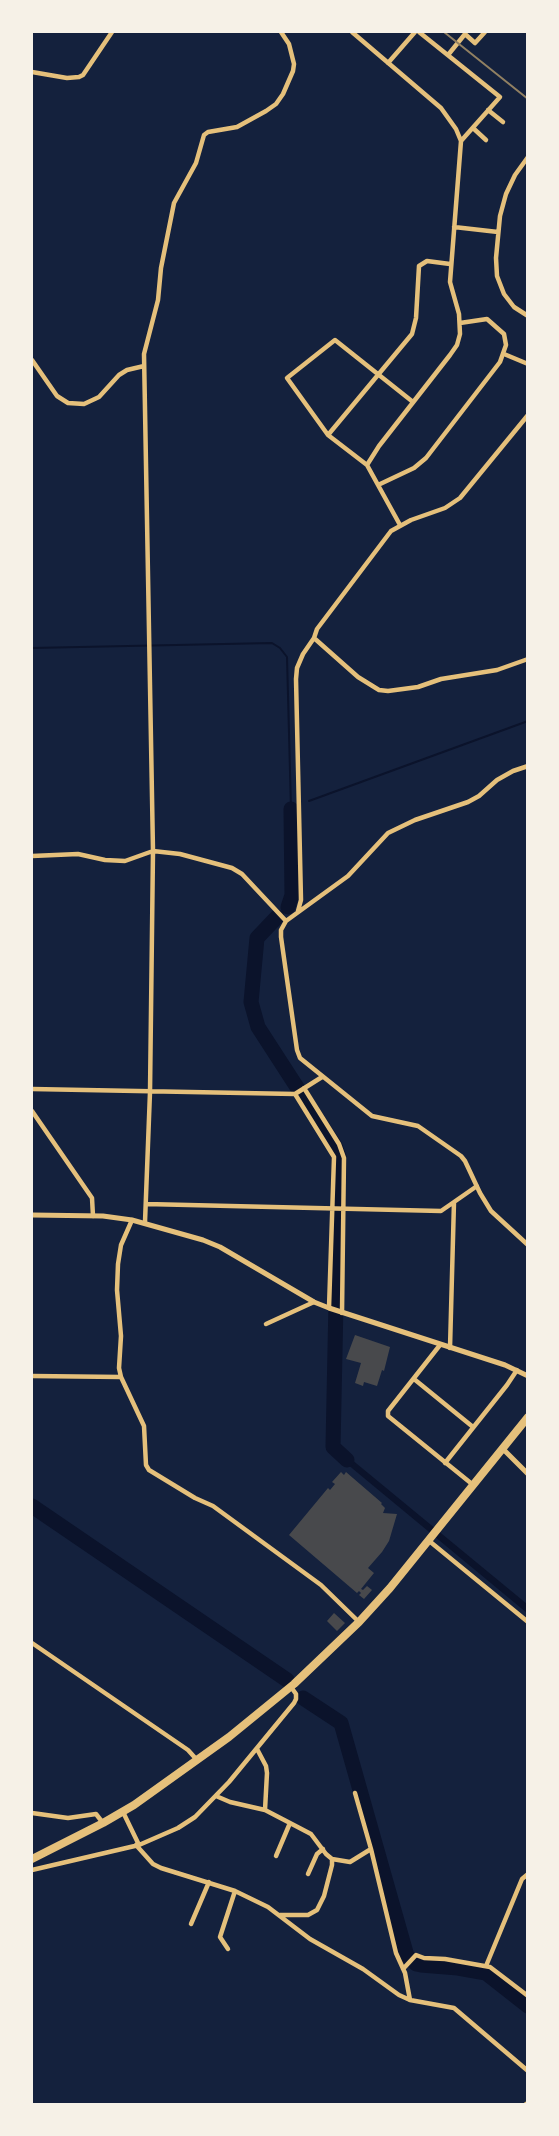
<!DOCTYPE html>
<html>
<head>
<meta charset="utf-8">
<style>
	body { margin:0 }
	#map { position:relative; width:559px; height:2136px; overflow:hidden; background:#14213d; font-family:"Golos Text",sans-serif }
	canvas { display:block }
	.frame { position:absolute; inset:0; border:33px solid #f6f1e7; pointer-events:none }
</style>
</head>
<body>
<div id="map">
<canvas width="559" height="2136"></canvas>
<div class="frame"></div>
</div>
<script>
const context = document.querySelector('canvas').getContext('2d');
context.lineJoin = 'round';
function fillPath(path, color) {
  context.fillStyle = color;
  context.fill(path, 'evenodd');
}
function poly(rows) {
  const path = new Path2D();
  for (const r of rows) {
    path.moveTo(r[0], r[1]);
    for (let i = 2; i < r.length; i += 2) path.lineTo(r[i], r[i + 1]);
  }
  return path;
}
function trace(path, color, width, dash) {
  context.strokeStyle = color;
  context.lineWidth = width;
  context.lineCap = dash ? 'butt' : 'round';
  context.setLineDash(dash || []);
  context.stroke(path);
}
fillPath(poly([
	[334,1445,527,1604,527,1613,341,1459,332,1448]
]), '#0b132b');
trace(poly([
	[32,648,272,643,280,648,287,657,291,809,293,808],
	[309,801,528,721]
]), '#0b132b', 2);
trace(poly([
	[288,907,292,895,291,809],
	[277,917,257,938,251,1002,258,1027,335,1146,339,1157,333,1447,347,1460],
	[32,1506,287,1680],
	[303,1698,341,1723,407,1956,416,1964,421,1965,458,1968,486,1973,528,2006]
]), '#0b132b', 15);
fillPath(poly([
	[355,1335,390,1347,384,1371,382,1370,377,1386,364,1382,363,1386,355,1383,361,1363,346,1359],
	[341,1472,344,1475,346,1472,382,1503,381,1504,385,1508,383,1513,397,1514,389,1541,382,1552,368,1568,374,1573,361,1589,363,1590,367,1586,372,1590,364,1599,359,1595,361,1593,359,1591,357,1593,289,1535,328,1488,330,1490,335,1484,332,1482],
	[334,1613,345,1623,337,1631,327,1621]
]), '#48494c');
trace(poly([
	[352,32,441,108,456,129,461,141,450,282,459,314,460,334,457,345,450,355,379,446,367,465],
	[419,32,500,97,461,141],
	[448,55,465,34,475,43,485,32],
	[388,63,415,32],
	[32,72,67,78,79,77,83,75,112,32],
	[488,110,503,122],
	[473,128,486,140],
	[528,157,515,175,506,194,500,216,496,258,497,276,504,294,514,307,528,316],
	[454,227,498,232],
	[504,354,528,364],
	[32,360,57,396,68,403,84,404,99,397,119,375,127,370,144,366],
	[328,435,412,334,416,318,419,266,427,261,450,264],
	[378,485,414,468,426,458,500,362,506,345,504,334,487,319,460,323],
	[400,525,367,465,328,435,287,378,335,340,413,402],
	[314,638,358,677,379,690,388,691,418,687,441,679,497,670,528,659],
	[528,766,513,771,497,780,479,796,468,802,415,820,388,833,348,876,286,921,281,930,281,937,297,1050,300,1058,372,1116,418,1126,461,1156,465,1161,480,1193,491,1211,528,1245],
	[32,856,78,854,105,860,125,861,153,851,180,854,232,868,242,874,286,921],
	[298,911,301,900,296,679,297,668,303,654,314,638,317,629,391,531,411,520,445,508,460,498,528,415],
	[304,1088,339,1144,344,1158,342,1313],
	[32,1089,295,1094,334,1157,329,1308],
	[295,1094,322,1077],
	[32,1111,92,1198,93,1216],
	[146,1204,441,1211,454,1202],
	[132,1220,121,1245,118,1264,117,1290,121,1336,119,1368,121,1377,144,1426,146,1465,149,1470,195,1498,213,1506,321,1585,359,1622],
	[145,1222,150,1092,153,851,144,354,158,300,161,268,174,203,196,163,204,135,208,132,237,127,266,111,276,104,283,94,293,71,294,64,289,44,281,32],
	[266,1324,314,1302],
	[440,1345,388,1411,388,1416,472,1484],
	[450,1348,454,1202,477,1186],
	[32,1376,121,1377],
	[414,1379,473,1427],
	[445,1463,507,1385,517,1370],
	[428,1540,528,1622],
	[32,1643,188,1750,197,1760],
	[257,1749,266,1766,267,1773,265,1810],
	[355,1793,371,1849,396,1953,405,1973,410,2000],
	[216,1796,230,1802,265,1810,290,1823,311,1834,326,1854,332,1859,350,1862,371,1849],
	[123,1812,139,1845],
	[32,1813,68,1818,96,1814,103,1823],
	[136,1845,153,1864,161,1868,235,1891,268,1907,310,1939,363,1969,399,1995,410,2000,454,2008,528,2071],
	[276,1856,290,1823],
	[32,1870,139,1845,178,1828,195,1817,229,1782,294,1703,296,1699,296,1694,291,1687],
	[308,1874,317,1854,323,1849],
	[280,1915,308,1915,317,1910,324,1896,332,1865,332,1859],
	[191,1924,209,1882],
	[228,1949,220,1937,235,1891],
	[486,1966,522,1879,528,1874],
	[403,1969,416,1955,424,1958,445,1959,490,1967,528,1996],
	[526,2104,528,2103]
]), '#e5c07b', 4.5);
trace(poly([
	[32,1215,103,1216,132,1220,203,1240,220,1247,314,1302,329,1308,505,1365,528,1376],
	[502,1448,528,1474]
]), '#e5c07b', 5);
trace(poly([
	[32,1859,103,1823,134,1805,229,1737,294,1684,359,1622,390,1588,528,1417]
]), '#e5c07b', 8);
trace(poly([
	[444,32,528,99]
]), '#918062', 2);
</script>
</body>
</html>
